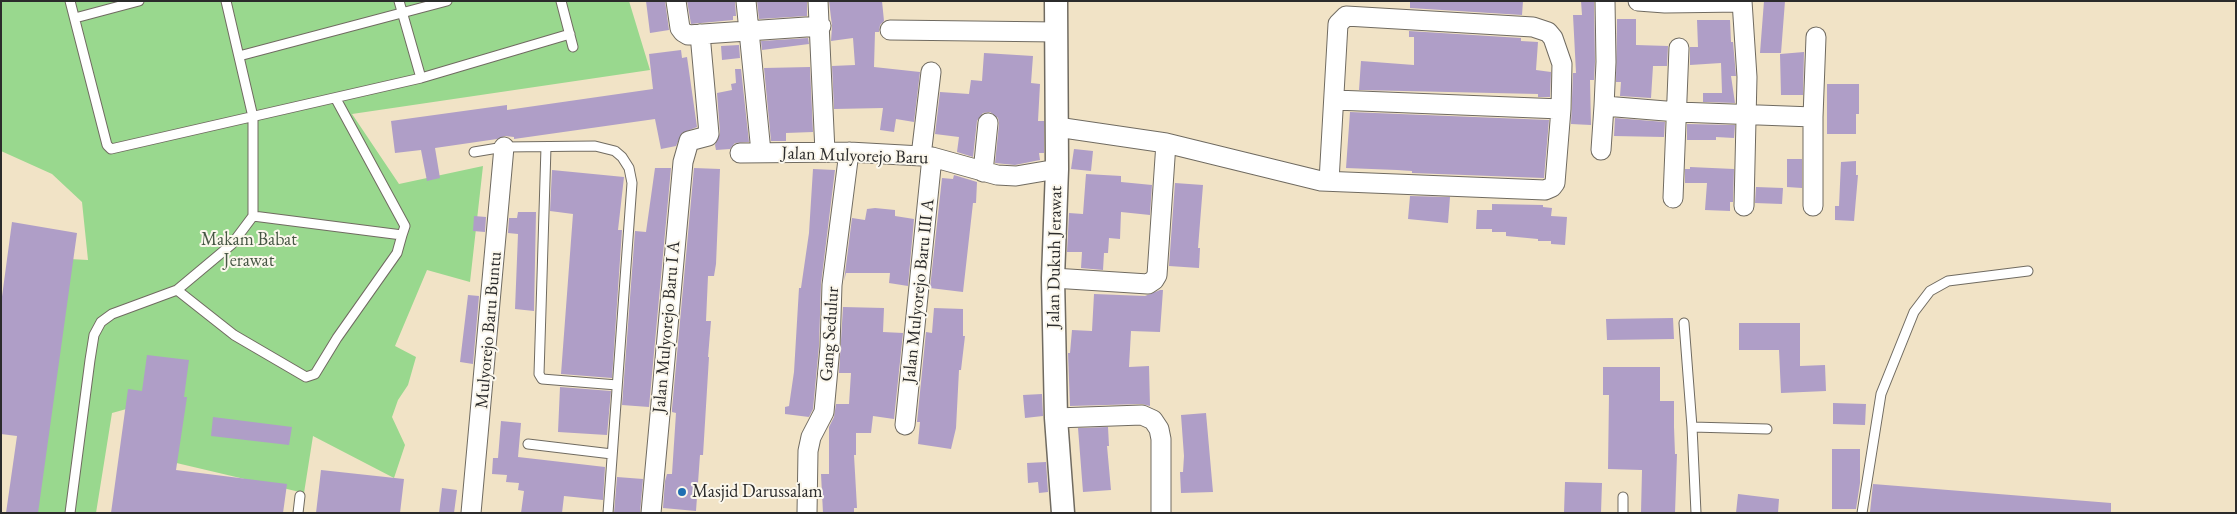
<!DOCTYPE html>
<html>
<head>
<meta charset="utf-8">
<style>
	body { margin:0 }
	#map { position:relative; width:2237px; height:514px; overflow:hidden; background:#f1e3c6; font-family:"EB Garamond",serif }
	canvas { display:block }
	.frame { position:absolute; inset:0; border:2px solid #2b2b2b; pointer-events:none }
</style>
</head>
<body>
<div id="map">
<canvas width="2237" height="514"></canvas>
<div class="frame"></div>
</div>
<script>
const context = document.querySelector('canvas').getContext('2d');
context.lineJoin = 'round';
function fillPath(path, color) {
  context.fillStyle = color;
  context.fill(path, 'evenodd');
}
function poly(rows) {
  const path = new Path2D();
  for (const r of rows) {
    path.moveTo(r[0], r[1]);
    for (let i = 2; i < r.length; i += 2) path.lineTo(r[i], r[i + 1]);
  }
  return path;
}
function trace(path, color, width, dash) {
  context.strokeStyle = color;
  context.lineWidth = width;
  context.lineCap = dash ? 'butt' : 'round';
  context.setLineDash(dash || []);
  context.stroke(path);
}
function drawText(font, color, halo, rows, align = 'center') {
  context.font = font + ' "EB Garamond",serif';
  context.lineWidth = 4;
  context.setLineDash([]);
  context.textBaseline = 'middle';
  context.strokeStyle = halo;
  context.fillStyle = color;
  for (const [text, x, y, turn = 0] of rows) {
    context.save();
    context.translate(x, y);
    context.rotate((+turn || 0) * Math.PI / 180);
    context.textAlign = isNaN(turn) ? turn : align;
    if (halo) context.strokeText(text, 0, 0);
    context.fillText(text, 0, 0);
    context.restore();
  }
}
fillPath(poly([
	[1,1,629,1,650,70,352,114,399,184,483,166,470,282,427,270,395,346,416,357,408,385,398,400,392,417,405,445,394,478,313,436,304,493,168,461,177,395,112,413,96,513,34,513,69,259,88,260,82,202,52,174,1,151]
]), '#99d88e');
fillPath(poly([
	[646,1,665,1,669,30,650,33],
	[687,1,735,1,736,16,733,16,733,20,691,24],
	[757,1,807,1,807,16,759,19],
	[829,1,882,1,884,21,880,25,879,32,875,32,874,67,920,72,914,122,896,119,894,132,880,130,883,108,834,109,832,66,855,65,853,38,831,41,832,26],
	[1410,1,1523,1,1522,15,1410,8],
	[1581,1,1594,1,1595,62,1594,80,1590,80,1591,125,1571,124,1573,73,1576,73,1573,15,1582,15],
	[1764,1,1785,1,1781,53,1760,53],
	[1617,19,1636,19,1636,45,1668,46,1667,66,1653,66,1651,98,1620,96,1621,82,1616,82],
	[1697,20,1730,20,1731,42,1733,42,1736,76,1731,76,1735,103,1703,102,1703,93,1722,93,1721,63,1690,65,1690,47,1698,47],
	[1409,31,1521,38,1521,41,1538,42,1536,70,1551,72,1550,97,1538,97,1538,94,1359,90,1361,61,1414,65,1414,37,1409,37],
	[808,38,809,44,762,50,761,41],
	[739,45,740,58,722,60,721,46],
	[681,50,682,58,687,57,697,127,682,133,676,146,661,149,655,119,514,139,514,137,505,136,497,139,435,148,440,178,427,181,421,150,395,153,391,121,507,105,507,110,653,89,649,54],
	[1804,52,1803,95,1781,95,1780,54],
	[984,53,1033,56,1031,83,1040,84,1038,121,1044,121,1044,153,1039,153,1040,160,1015,165,995,163,999,124,998,118,990,112,983,113,977,121,973,157,957,152,959,137,935,134,940,92,969,94,971,80,982,81],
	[810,67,813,132,786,133,786,141,771,141,764,68],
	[735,69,741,69,749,142,735,143,730,149,716,150,715,145,720,133,717,93,732,90,731,84,736,83],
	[1827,84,1859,84,1859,114,1856,114,1856,134,1827,134],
	[1350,112,1549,120,1544,178,1412,173,1412,171,1397,170,1346,168],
	[1615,118,1665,122,1664,137,1614,136],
	[1687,124,1735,125,1734,138,1716,137,1716,140,1687,140],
	[1074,149,1093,151,1091,171,1071,169],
	[1787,159,1802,159,1802,188,1787,187],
	[1856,161,1856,175,1858,175,1854,221,1835,220,1835,206,1839,206,1841,162],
	[1690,167,1734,169,1733,202,1730,202,1730,211,1705,210,1707,183,1685,183,1685,169,1690,169],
	[655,168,671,168,649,407,622,405,635,231,646,232],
	[694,168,720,169,716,264,714,276,708,276,706,321,711,321,708,357,709,357,703,455,700,455,696,511,663,508,665,481,667,474,672,474,676,413,672,412,672,409],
	[813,169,835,170,821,284,819,346,813,409,809,417,785,414,785,407,789,406,794,372,799,288,801,288,809,233],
	[552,170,624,177,618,230,622,230,612,378,561,374,573,214,550,211],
	[1086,174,1121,176,1121,182,1152,185,1150,215,1121,212,1120,239,1109,238,1108,253,1104,253,1103,270,1081,268,1082,252,1067,252,1069,213,1083,214],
	[954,175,977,182,976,203,973,203,963,292,930,288,942,178,953,179],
	[1175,183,1203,185,1198,248,1200,248,1199,268,1169,266],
	[1756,187,1783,188,1782,204,1755,203],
	[1410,196,1450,197,1448,223,1408,219],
	[1492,204,1543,205,1543,207,1552,208,1551,216,1567,217,1565,245,1551,244,1551,241,1538,241,1538,239,1506,236,1506,232,1492,232,1492,229,1476,229,1477,210,1492,210],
	[875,208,895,210,895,216,914,219,908,286,889,283,890,273,846,273,844,281,852,218,865,220,867,209],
	[518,212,536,212,534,311,515,309,518,234,508,233,509,218,517,218],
	[474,216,486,217,485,232,473,231],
	[12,222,77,233,38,513,6,513,17,436,1,434,1,304],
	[1160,290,1163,290,1160,332,1131,331,1129,367,1149,366,1150,406,1142,404,1070,406,1068,353,1070,353,1072,330,1092,331,1094,294,1145,296],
	[468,295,479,296,473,364,460,362],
	[843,307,884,308,883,332,903,333,894,419,873,416,871,433,856,433,856,455,854,455,857,508,854,508,854,513,823,513,821,474,829,474,829,427,834,417,836,404,849,404,851,373,839,373],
	[934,308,963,309,963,336,965,336,961,370,959,370,956,428,951,449,918,444,920,422,917,422,926,332,932,333],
	[1673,318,1674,339,1607,340,1606,319],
	[1739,323,1800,323,1800,366,1825,365,1826,391,1781,393,1779,350,1739,350],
	[147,355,189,360,184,397,187,397,176,470,287,484,283,513,111,513,128,389,142,391],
	[1603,367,1660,367,1660,401,1674,401,1674,427,1675,454,1677,454,1675,513,1641,513,1642,470,1608,469,1609,395,1603,395],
	[560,387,611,391,607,435,558,432],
	[1042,394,1043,416,1025,418,1023,395],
	[1833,403,1866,404,1865,425,1833,424],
	[1206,413,1213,492,1181,493,1180,472,1183,472,1184,456,1181,415],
	[213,417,292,427,289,445,211,436],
	[501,421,521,423,518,457,605,467,603,500,564,496,562,513,521,513,524,491,518,490,519,483,506,482,507,475,492,474,493,458,498,458],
	[1108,427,1109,446,1107,446,1111,490,1083,492,1078,428],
	[1832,449,1860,449,1860,483,1856,509,1832,509],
	[1046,462,1048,492,1039,493,1038,482,1028,483,1027,463],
	[321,470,404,479,400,513,316,513],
	[617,477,643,479,640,513,614,513],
	[1565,482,1602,483,1601,513,1564,513],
	[1873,484,2111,503,2111,513,1870,512],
	[442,488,457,490,454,513,439,513],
	[1738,494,1779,499,1778,513,1736,513]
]), '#af9ec7');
const service = poly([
	[70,1,107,145,111,149,421,78,570,34],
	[399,1,421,78],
	[561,1,573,47],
	[75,18,139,1],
	[239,56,447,1],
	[336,99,405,226,402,235],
	[546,147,539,374,542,379,617,385],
	[474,152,504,147,595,146,615,151,622,157,629,168,632,183,608,513],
	[177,290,234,335,306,377,315,374,337,338,397,253,402,235,253,216],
	[1684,323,1692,427,1696,513],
	[1692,427,1767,429],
	[528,444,612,454],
	[70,513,90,360,94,335,101,322,112,314,177,290,232,244,253,216,253,117,226,1],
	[298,513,300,496],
	[1623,513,1623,497],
	[1862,513,1881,394,1914,312,1930,291,1948,281,2028,271]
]);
const minor = poly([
	[676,1,680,28,683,32,688,35,821,26],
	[746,1,761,152],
	[818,1,825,152],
	[1605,1,1606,62,1604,106,1678,112,1813,117],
	[1638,1,1665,3,1742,2],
	[1742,1,1747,77,1744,206],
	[890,30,1057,32],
	[1335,100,1561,109],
	[1057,127,1166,143,1321,181,1545,190,1552,187,1555,183,1561,109,1562,64,1553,38,1548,32,1533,27,1346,16,1338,24,1329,181],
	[1601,150,1604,106],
	[740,153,849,152,921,156,932,157,997,175,1016,176,1057,169],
	[921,156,931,72],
	[983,172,988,123],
	[1673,198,1679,48],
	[1813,206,1813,117,1816,37],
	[1053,278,1148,284,1154,280,1157,275,1166,143],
	[1056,418,1142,415,1153,420,1159,429,1161,439,1161,513],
	[905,425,932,157],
	[471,513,504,147],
	[651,513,683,162,689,141,708,136,709,134,700,34],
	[807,513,808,451,811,437,824,412,830,347,832,285,849,152]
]);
const tertiary = poly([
	[1056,1,1057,169,1053,278,1056,418,1063,513]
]);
trace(service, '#706b61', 11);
trace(minor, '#706b61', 21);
trace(tertiary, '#706b61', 25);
trace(service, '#fff', 9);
trace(minor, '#fff', 19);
trace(tertiary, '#fff', 22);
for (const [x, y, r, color] of [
	[682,492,5,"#1f6fb2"]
]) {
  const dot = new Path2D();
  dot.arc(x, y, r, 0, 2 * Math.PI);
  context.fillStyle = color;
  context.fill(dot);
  trace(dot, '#fbf7ec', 2);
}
drawText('18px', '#2b2b2b', '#fbf7ec', [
	["Jalan Mulyorejo Baru",855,156,2],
	["Jalan Dukuh Jerawat",1055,257,-89],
	["Jalan Mulyorejo Baru III A",919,291,-84],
	["Jalan Mulyorejo Baru I A",667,327,-85],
	["Mulyorejo Baru Buntu",489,330,-85],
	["Gang Sedulur",830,334,-86]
]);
drawText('18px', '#465644', '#fbf7ec', [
	["Makam Babat",249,240],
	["Jerawat",249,261]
]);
drawText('18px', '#2b2b2b', '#fbf7ec', [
	["Masjid Darussalam",692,492]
], 'left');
</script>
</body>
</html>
